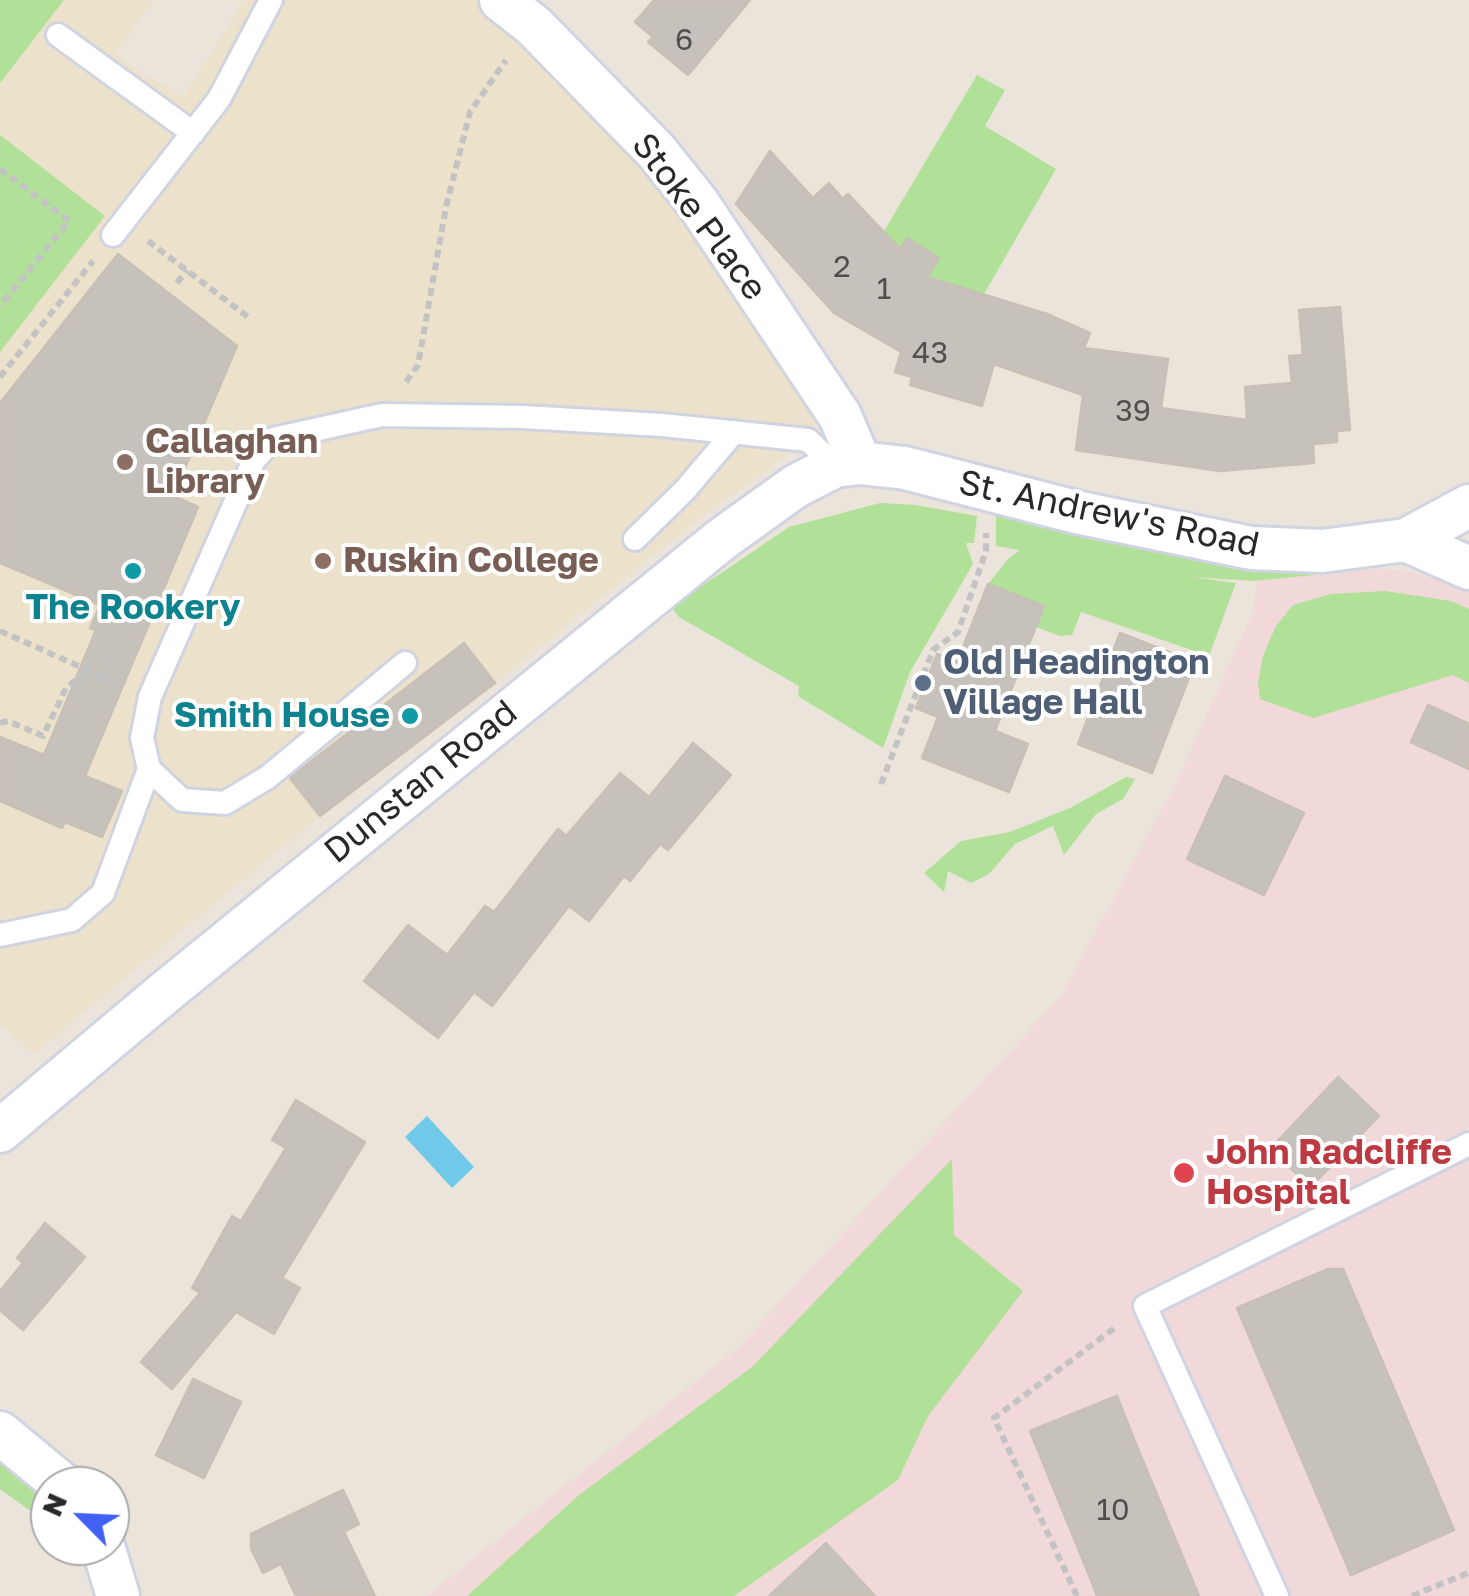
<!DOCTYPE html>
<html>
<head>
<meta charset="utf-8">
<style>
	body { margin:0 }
	#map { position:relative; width:1469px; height:1596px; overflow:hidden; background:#ebe4db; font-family:"Golos Text",sans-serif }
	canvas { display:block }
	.north { position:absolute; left:30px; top:1466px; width:100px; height:100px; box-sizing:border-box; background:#fff; border:2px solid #a9a9a9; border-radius:50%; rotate:294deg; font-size:28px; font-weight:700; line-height:40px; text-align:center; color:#292929 }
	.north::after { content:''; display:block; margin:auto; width:35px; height:45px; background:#4061f3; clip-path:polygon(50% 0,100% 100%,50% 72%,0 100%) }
</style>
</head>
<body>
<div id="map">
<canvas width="1469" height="1596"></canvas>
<div class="north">N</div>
</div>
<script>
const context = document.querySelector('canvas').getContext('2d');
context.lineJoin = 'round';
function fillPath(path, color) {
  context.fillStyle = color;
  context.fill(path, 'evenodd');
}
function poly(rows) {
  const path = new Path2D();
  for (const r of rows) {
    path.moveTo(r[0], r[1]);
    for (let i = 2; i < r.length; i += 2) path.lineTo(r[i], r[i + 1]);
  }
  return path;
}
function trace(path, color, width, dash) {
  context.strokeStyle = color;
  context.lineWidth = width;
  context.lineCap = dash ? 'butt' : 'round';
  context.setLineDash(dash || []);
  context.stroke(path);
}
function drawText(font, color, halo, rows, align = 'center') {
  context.font = font + ' "Golos Text",sans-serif';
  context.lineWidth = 8;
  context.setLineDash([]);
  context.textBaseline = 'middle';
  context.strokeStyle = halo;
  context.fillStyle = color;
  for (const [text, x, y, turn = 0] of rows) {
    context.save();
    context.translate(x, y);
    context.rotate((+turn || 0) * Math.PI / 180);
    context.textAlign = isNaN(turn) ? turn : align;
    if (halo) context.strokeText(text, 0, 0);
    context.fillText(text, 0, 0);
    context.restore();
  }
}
fillPath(poly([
	[0,0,154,0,115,53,145,76,184,96,244,0,477,0,520,34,645,165,822,415,808,440,696,521,495,683,320,816,34,1054,0,1025]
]), '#ece1cb');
fillPath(poly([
	[1378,569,1411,571,1469,591,1469,1596,427,1596,737,1349,1061,996,1176,783,1254,610,1257,581]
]), '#f1d8d9');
fillPath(poly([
	[0,0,64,0,0,83],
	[977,75,1005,90,985,126,1056,169,972,315,904,313,938,257,908,238,890,266,871,253],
	[0,135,105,216,0,352],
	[880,503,916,505,977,516,974,543,966,543,973,564,910,672,883,748,798,696,799,686,679,617,671,607,789,527],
	[996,513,1119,542,1334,573,1254,581,1191,577,1236,583,1209,656,1081,612,1072,635,1060,636,1036,627,1043,606,988,584,1009,558,1020,550,996,546],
	[1385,591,1451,601,1469,609,1469,683,1453,675,1313,718,1260,699,1258,682,1263,656,1276,626,1293,605,1331,594],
	[1126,777,1135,779,1123,799,1096,814,1064,855,1053,826,1015,844,989,874,971,883,948,871,944,892,924,873,961,841,1010,832,1070,808],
	[952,1159,954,1235,1023,1291,928,1416,898,1480,734,1596,467,1596,579,1495,752,1367],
	[0,1459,35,1493,50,1513,50,1525,0,1489]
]), '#b1e099');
fillPath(poly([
	[427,1116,474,1167,452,1188,405,1137]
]), '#71c9e9');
const building = poly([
	[654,0,750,0,688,75,648,42,653,37,635,22,654,0],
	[770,151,813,198,829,183,843,199,848,194,900,249,907,238,939,258,927,277,1047,314,1090,333,1084,348,1168,359,1161,408,1247,420,1245,387,1292,383,1289,356,1303,355,1299,310,1340,307,1350,430,1337,431,1337,442,1313,444,1314,463,1220,471,1076,450,1083,395,994,364,982,406,910,385,912,377,895,372,901,352,834,313,736,204,770,151],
	[118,254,237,346,173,496,198,507,85,776,122,791,102,837,65,822,62,828,0,801,0,737,44,755,96,630,90,628,100,605,0,563,0,403,118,254],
	[988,584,1044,606,995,731,1028,744,1009,792,922,758,938,717,916,708,937,654,957,662,988,584],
	[1120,633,1195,662,1152,773,1078,744,1120,633],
	[464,643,495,683,320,816,290,778,464,643],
	[1428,705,1469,724,1469,769,1411,742,1428,705],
	[693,743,731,775,668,850,660,844,630,881,624,876,589,921,569,906,492,1006,474,992,438,1038,364,981,408,925,447,955,485,906,494,912,558,829,566,836,620,773,649,797,693,743],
	[1225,776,1304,813,1264,895,1187,859,1225,776],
	[1338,1077,1379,1116,1311,1187,1270,1149,1338,1077],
	[296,1100,365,1142,282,1278,300,1288,274,1334,236,1312,172,1389,141,1362,200,1293,192,1288,232,1216,241,1221,286,1148,272,1140,296,1100],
	[45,1223,85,1257,23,1330,0,1310,0,1291,23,1263,17,1258,45,1223],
	[1328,1269,1343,1269,1454,1530,1351,1575,1237,1308,1328,1269],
	[193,1379,241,1402,204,1478,156,1455,193,1379],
	[1117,1396,1138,1449,1199,1596,1097,1596,1091,1580,1030,1431,1117,1396],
	[343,1490,359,1524,344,1532,375,1596,296,1596,281,1564,263,1573,251,1549,251,1534,343,1490],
	[826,1543,875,1596,769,1596,826,1543]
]);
fillPath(building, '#c6c1bb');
trace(building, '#c6c0b5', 2.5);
const lane = poly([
	[58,35,193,133],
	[113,235,219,99,271,0],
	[635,539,685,490,734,432],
	[405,663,268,777,225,803,182,800,149,769,142,738,150,697,254,460,273,439,382,415,523,417,662,425,808,440,835,466],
	[0,935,72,920,103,893,149,769],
	[1277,1596,1145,1306,1469,1144]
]);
const street = poly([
	[501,0,534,26,657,152,697,202,840,416,860,463],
	[1406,540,1469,568],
	[0,1131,163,994,722,539,796,486,835,466,860,463,905,468,1076,512,1251,548,1322,551,1406,540,1469,506],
	[0,1433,64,1486],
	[103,1546,118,1596]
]);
trace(lane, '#d0d4e1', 28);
trace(street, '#d0d4e1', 48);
trace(poly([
	[0,169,69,221,0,306],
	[148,241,248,317],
	[177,283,187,270],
	[0,377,93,261],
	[406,382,418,365,446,207,470,112,506,60],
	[0,631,117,683],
	[100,676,110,653],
	[0,723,8,721,43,736,66,688,88,670],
	[881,784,933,650,958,632,986,551,986,533],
	[1077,1596,994,1418,1116,1327],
	[1412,1596,1468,1573]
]), '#c3c3c3', 6, [8, 5]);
trace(lane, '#fff', 22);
trace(street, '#fff', 42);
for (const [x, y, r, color] of [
	[125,462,10,"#8d6e63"],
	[323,561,10,"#8d6e63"],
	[133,571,10,"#0f9aa8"],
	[923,683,10,"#5c6f8a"],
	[410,716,10,"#0f9aa8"],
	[1184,1173,12,"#e0444e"]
]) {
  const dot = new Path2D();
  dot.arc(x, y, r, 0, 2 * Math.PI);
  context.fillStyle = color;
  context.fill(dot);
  trace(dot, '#fff', 4);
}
drawText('30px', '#504f4e', null, [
	["6",684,40],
	["2",842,267],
	["1",884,289],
	["43",930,353],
	["39",1133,411],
	["10",1113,1510]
]);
drawText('35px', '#292929', '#fff', [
	["Stoke Place",699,217,53],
	["St. Andrew's Road",1109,514,12],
	["Dunstan Road",421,782,-39]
]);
drawText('bold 35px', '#785e54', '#fff', [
	["Callaghan",145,442],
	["Library",145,482],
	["Ruskin College",343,561]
], 'left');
drawText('bold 35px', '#0d838f', '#fff', [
	["The Rookery",133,608],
	["Smith House",390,716,"right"]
]);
drawText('bold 35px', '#4e5e75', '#fff', [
	["Old Headington",943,663],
	["Village Hall",943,703]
], 'left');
drawText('bold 35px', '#be3a42', '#fff', [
	["John Radcliffe",1206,1153],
	["Hospital",1206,1193]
], 'left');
</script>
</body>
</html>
